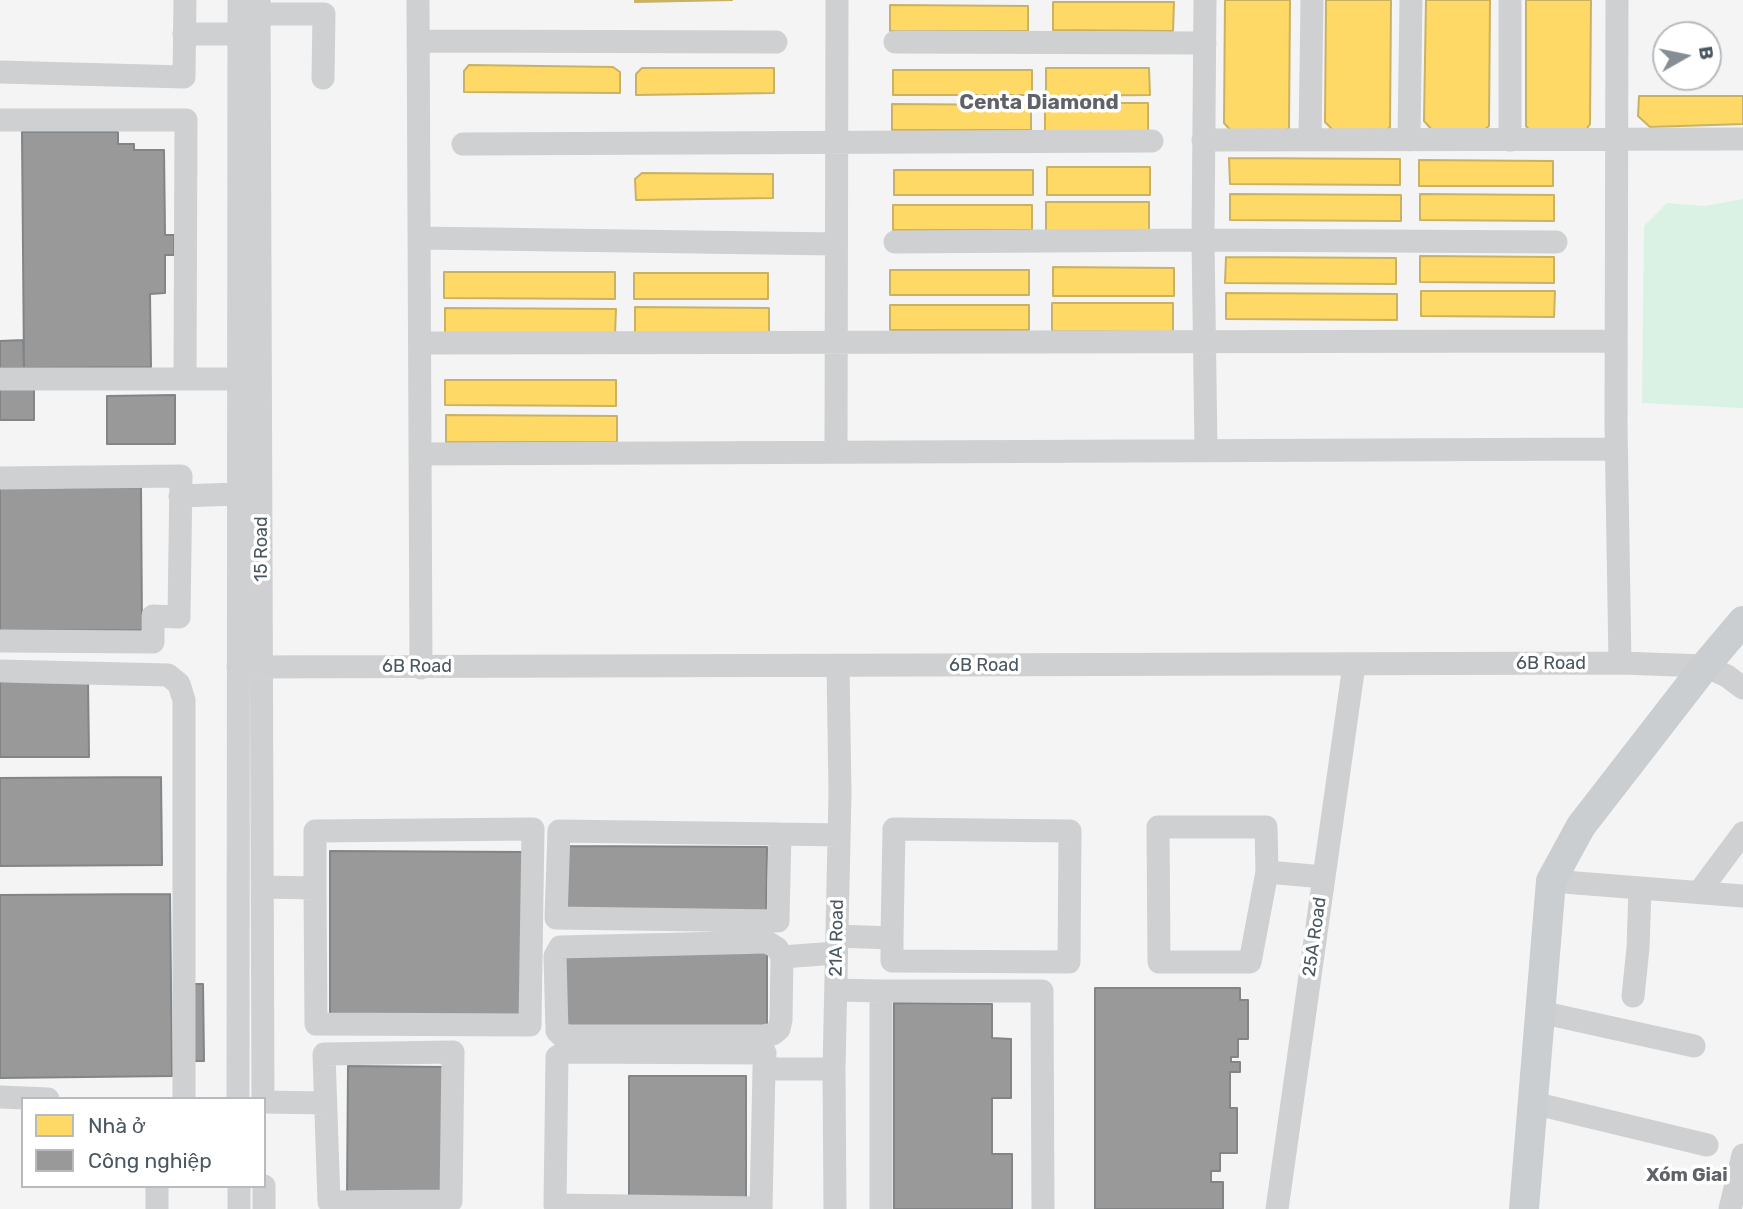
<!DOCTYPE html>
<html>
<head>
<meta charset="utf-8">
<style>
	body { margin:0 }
	#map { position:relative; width:1743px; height:1209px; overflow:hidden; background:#f4f4f4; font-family:Rubik,sans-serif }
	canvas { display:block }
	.legend { position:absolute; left:21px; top:1097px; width:245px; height:91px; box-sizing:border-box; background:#fff; border:2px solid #b7bbc0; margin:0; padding:9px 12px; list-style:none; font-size:21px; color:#4a5661 }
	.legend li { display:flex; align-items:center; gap:14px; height:35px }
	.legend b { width:35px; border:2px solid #b7bbc0 }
	.north { position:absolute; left:1652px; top:21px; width:70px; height:70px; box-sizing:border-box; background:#fff; border:2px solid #b7bbc0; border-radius:50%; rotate:81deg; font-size:19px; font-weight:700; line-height:28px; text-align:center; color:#4a5661 }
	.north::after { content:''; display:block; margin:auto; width:24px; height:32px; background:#868d94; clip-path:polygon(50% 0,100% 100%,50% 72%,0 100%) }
</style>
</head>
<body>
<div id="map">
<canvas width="1743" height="1209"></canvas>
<ul class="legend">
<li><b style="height:19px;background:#ffd966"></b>Nhà ở</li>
<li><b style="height:19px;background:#999"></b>Công nghiệp</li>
</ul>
<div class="north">B</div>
</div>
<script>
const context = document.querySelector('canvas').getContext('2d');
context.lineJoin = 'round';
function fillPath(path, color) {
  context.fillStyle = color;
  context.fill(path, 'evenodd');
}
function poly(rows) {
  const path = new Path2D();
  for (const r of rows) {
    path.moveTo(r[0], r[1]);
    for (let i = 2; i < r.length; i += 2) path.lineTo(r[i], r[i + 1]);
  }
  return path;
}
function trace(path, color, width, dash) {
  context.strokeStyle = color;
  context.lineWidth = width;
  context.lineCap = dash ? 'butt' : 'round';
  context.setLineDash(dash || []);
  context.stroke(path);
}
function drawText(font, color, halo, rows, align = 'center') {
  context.font = font + ' Rubik,sans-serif';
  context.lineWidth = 7;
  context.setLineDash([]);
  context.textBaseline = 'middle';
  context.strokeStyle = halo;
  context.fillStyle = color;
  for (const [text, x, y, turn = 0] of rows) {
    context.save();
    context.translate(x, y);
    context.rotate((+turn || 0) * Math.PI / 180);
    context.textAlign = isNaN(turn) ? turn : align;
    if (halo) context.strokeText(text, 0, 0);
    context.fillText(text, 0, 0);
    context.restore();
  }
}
fillPath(poly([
	[1743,199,1743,408,1642,403,1644,226,1667,203,1705,206]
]), '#d9f2e3');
const homes = poly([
	[635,0,732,0,635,2,635,0],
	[1225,0,1290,0,1289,128,1283,133,1233,133,1224,123,1225,0],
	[1326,0,1391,0,1390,127,1384,132,1334,131,1325,122,1326,0],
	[1426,0,1490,0,1489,126,1483,131,1433,131,1424,121,1426,0],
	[1526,0,1591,0,1590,124,1584,133,1532,133,1526,126,1526,0],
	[1053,2,1174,2,1173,31,1053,30,1053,2],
	[890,5,1028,6,1028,31,890,31,890,5],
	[469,65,613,67,620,72,620,93,464,92,464,71,469,65],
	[642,68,774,68,774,93,636,95,636,74,642,68],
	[1046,68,1149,68,1150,95,1046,96,1046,68],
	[893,70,1032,70,1032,95,893,95,893,70],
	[1639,96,1743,96,1743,124,1650,127,1638,116,1639,96],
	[1045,103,1148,103,1148,132,1045,132,1045,103],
	[892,104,1031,105,1031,130,892,130,892,104],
	[1229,158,1400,159,1400,185,1230,184,1229,158],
	[1419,160,1553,161,1553,186,1419,186,1419,160],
	[1047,167,1150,167,1150,195,1047,195,1047,167],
	[894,170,1033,170,1033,195,894,195,894,170],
	[642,173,773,174,773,198,636,200,635,179,642,173],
	[1230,194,1401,195,1401,221,1230,220,1230,194],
	[1420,194,1554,195,1554,221,1420,220,1420,194],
	[1046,202,1149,202,1149,231,1046,231,1046,202],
	[893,205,1032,205,1032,230,893,230,893,205],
	[1420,256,1554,257,1554,283,1420,282,1420,256],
	[1226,257,1396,258,1396,284,1225,283,1226,257],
	[1053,267,1174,268,1174,296,1053,296,1053,267],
	[890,270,1029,270,1029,295,890,295,890,270],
	[444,272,615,272,615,299,444,298,444,272],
	[634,273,768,273,768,299,634,299,634,273],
	[1421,291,1555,291,1554,317,1421,316,1421,291],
	[1226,293,1397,294,1397,320,1226,319,1226,293],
	[1052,303,1173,303,1173,332,1052,331,1052,303],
	[890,305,1029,305,1029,330,890,330,890,305],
	[635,307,769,308,769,334,635,333,635,307],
	[445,308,616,309,615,334,445,333,445,308],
	[445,380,616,380,616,406,445,405,445,380],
	[446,415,617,416,617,442,446,442,446,415]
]);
fillPath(homes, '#ffd966');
trace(homes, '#c9b264', 2);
const industry = poly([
	[22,132,118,132,118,144,134,144,134,150,164,150,165,235,174,235,174,255,165,255,165,293,150,294,151,367,24,368,22,132],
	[23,340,24,368,0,368,0,341,23,340],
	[34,386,34,420,0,420,0,387,34,386],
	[175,395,175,444,107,444,107,396,175,395],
	[141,487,142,630,0,631,0,488,141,487],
	[88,681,89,757,0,757,0,682,88,681],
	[161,777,162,865,0,866,0,778,161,777],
	[564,846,767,847,766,922,563,920,564,846],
	[330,851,526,852,525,1027,330,1027,330,851],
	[170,894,172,1076,0,1078,0,895,170,894],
	[563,953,767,953,767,1029,563,1029,563,953],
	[188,984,203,984,204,1061,188,1061,188,984],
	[1095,988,1240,988,1240,1000,1248,1000,1248,1039,1238,1039,1238,1057,1231,1057,1231,1062,1240,1062,1240,1072,1230,1072,1230,1108,1237,1108,1237,1153,1220,1153,1220,1171,1211,1171,1211,1182,1223,1182,1223,1209,1095,1209,1095,988],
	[894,1003,992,1004,992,1038,1011,1039,1011,1098,992,1098,992,1154,1012,1154,1012,1209,894,1209,894,1003],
	[348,1066,447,1067,445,1202,347,1201,348,1066],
	[629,1076,746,1076,746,1208,629,1208,629,1076]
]);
fillPath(industry, '#999');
trace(industry, '#818588', 2);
trace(poly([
	[259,0,263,1099],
	[418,0,421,668],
	[1205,0,1203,240,1206,450],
	[1617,0,1616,424,1620,663],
	[246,14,324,14,323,78],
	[184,34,239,34],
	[418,41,776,42],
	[895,42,1205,43],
	[0,72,184,77,185,0],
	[0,120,186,120,185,379],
	[1203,140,1743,139],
	[1310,140,1312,0],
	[1409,140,1411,0],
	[1510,140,1510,0],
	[463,144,1152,141],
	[420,238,835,244],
	[895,242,1203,240,1556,242],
	[421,343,1616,341],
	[0,379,238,379],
	[836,451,837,0],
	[421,454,1616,449],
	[0,478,181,476,179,617,153,616,153,642,0,641],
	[180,496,238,494],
	[238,667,1620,663,1705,666,1727,676,1743,688],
	[0,671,168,675,179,684,184,700,184,1099],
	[780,834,778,921,556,918,559,831,780,834,839,835],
	[1267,872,1250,962,1159,962,1158,827,1266,827,1267,872,1324,877],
	[1551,881,1743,896],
	[263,887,315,888,315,831,533,829,530,1025,316,1024,315,888],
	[1699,892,1743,833],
	[837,936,892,938,894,829,1070,831,1069,962,892,961,892,938],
	[782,957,781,1020,779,1029,773,1034,763,1036,570,1036,561,1035,557,1031,555,956,560,947,767,942,777,948,782,957,836,953],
	[836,990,881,991,881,1209],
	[881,991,1042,991,1043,1209],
	[1633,996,1638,948,1640,888],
	[1540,1012,1694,1046],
	[453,1052,451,1201,329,1202,324,1054,453,1052],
	[764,1069,761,1208,555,1205,557,1057,565,1052,765,1053,764,1069,834,1069],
	[0,1097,48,1099],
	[238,1099,239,0],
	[264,1102,325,1103],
	[1533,1103,1707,1145],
	[239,1186,239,1209],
	[264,1186,264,1209],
	[157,1209,157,1186],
	[835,1209,834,1069,840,793,838,667],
	[1277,1209,1354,665],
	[1730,1209,1743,1155]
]), '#ced0d2', 23);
trace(poly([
	[1524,1209,1551,881,1581,826,1705,666,1743,621]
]), '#caced1', 30);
drawText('18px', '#4a5661', '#fff', [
	["15 Road",262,549,-90],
	["6B Road",1551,664],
	["6B Road",984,666],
	["6B Road",417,667],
	["25A Road",1315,937,-82],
	["21A Road",837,938,-89]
]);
drawText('bold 19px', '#5f6368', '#fff', [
	["Xóm Giai",1687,1176]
]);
drawText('bold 21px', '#5f6368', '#fff', [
	["Centa Diamond",1039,103]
]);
</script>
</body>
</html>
